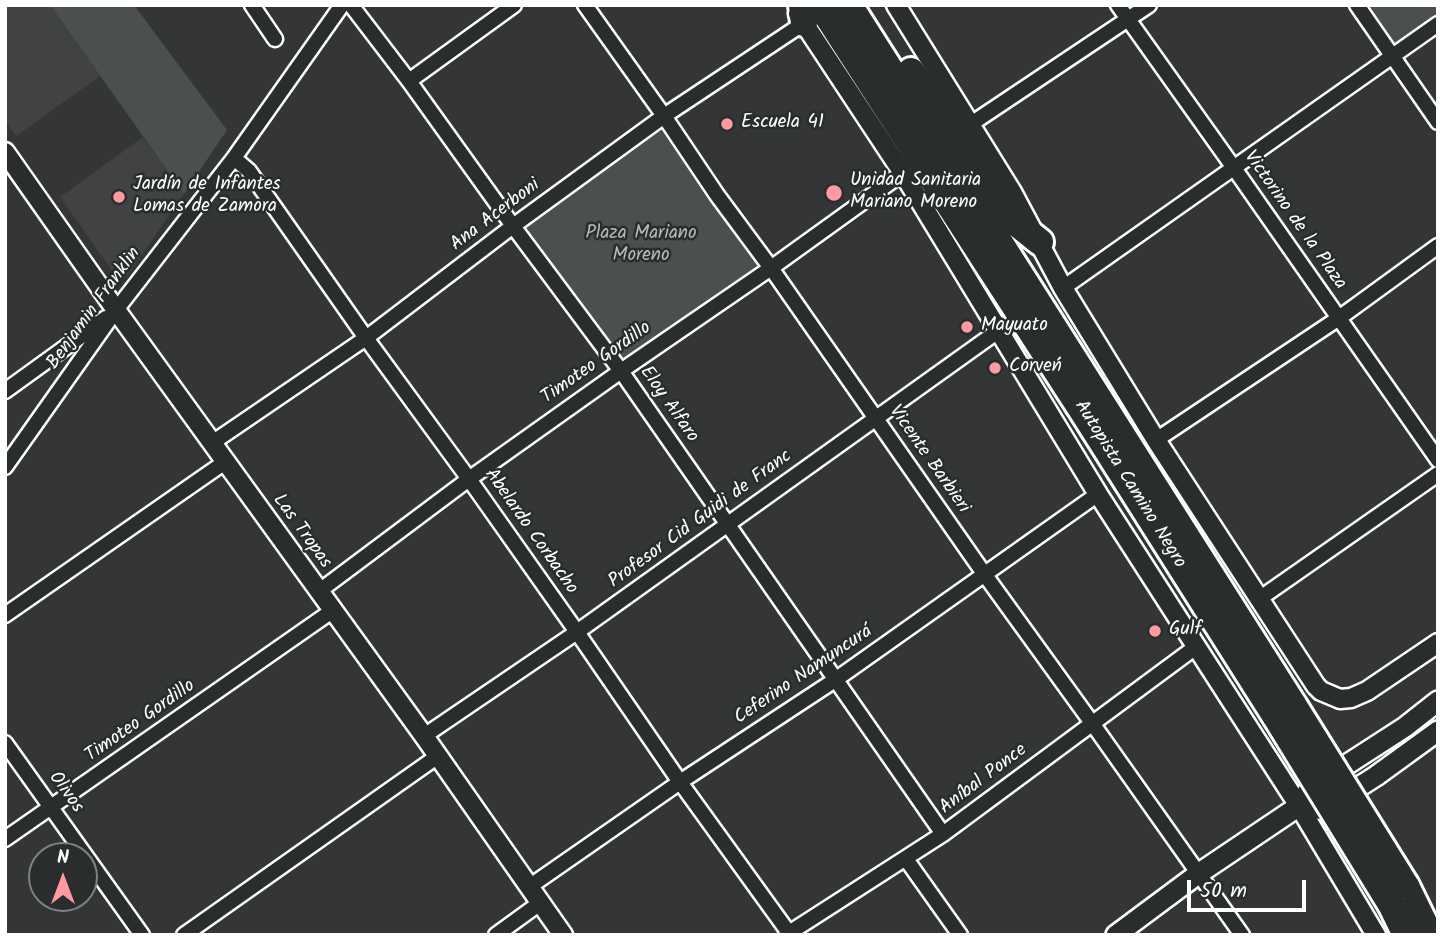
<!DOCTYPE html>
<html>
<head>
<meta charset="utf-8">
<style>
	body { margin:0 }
	#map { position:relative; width:1443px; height:940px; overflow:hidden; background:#333536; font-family:Kalam,sans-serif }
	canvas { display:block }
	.frame { position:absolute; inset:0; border:7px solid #fff; pointer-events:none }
	.north { position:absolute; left:28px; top:842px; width:70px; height:70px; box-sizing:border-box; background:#2a2d2e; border:2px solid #7f8182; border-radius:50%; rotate:0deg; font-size:19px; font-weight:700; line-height:28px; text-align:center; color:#fff }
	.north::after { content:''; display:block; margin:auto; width:24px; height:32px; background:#ff9aa2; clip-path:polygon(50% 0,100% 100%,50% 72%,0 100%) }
	.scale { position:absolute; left:1187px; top:880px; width:119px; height:32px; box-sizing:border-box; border:4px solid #fff; border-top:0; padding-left:9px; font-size:21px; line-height:24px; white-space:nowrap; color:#fff; -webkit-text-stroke:5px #2a2d2e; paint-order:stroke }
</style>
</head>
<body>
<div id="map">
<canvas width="1443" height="940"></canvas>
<div class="frame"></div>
<div class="north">N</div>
<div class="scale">50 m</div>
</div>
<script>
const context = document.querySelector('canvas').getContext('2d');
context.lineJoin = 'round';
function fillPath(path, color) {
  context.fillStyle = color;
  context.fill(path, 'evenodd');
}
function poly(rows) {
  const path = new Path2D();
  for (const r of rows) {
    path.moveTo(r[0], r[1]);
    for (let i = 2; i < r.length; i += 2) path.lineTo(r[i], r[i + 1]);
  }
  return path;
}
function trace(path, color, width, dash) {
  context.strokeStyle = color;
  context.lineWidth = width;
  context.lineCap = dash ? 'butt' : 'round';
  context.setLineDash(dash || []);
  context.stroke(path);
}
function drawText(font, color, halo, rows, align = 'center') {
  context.font = font + ' Kalam,sans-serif';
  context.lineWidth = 5;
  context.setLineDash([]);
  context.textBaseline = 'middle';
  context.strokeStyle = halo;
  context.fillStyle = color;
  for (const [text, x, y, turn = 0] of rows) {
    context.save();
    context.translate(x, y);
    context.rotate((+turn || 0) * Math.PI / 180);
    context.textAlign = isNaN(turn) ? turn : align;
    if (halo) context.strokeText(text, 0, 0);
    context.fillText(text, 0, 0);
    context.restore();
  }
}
fillPath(poly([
	[5,5,50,5,100,76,16,136,5,121],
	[143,137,184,194,127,276,118,279,60,197]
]), '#404243');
fillPath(poly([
	[50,5,134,5,227,130,184,194],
	[1357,5,1438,5,1438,24,1392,56],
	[659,120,771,268,621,371,513,226]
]), '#4c4f50');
const minor = poly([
	[252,5,275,39],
	[351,5,409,81,513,226,621,371,943,834],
	[585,5,664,116,717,195,771,268,985,575,1092,723,1242,935],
	[1118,5,1234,168,1438,460],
	[1357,5,1438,122],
	[409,81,514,5],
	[971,124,1149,5],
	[234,158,249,171,366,338,469,479,577,632,680,782,789,933],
	[1063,288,1438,24],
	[5,391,106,318],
	[1156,440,1339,318,1438,246],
	[212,443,366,338,513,226,664,116,804,23],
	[5,467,116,310,234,158,342,5],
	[318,592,469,479,621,371,771,268,903,173],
	[1259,599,1438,474],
	[5,615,225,462],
	[424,736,577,632,998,331],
	[5,743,142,935],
	[5,839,332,611],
	[906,859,960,935],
	[529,887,680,782,835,680,1098,494],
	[184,935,438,756],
	[496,935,540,903],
	[786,935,943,834,1197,646]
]);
const tertiary = poly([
	[896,5,1012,192,1063,288,1156,440,1316,686,1321,691,1340,699,1351,698,1367,691,1438,643],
	[798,14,903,173,1098,494,1299,806,1376,935],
	[5,152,116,310,424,736,563,935]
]);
const secondary = poly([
	[1299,806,1323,810,1376,776,1438,731],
	[1116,935,1198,874,1299,806,1309,789,1405,727,1438,701]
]);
const motorway = poly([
	[802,5,804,23],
	[820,5,1085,415,1276,717],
	[849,5,1294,706],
	[911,71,1020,226,1040,242],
	[1406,886,1430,935],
	[1392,906,1406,935]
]);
trace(minor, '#fff', 19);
trace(tertiary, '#fff', 23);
trace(secondary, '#fff', 24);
trace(motorway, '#fff', 32);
trace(minor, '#2a2d2e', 14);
trace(tertiary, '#2a2d2e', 18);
trace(secondary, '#2a2d2e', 19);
trace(motorway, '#2a2d2e', 26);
const motorwayBridge = poly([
	[1294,706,1406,886],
	[1276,717,1392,906]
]);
trace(motorwayBridge, '#fff', 32, []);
trace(motorwayBridge, '#2a2d2e', 26);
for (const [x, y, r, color] of [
	[727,124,7,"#ff9aa2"],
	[834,193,9,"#ff9aa2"],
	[119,197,7,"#ff9aa2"],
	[967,327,7,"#ff9aa2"],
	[995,368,7,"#ff9aa2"],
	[1155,631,7,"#ff9aa2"]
]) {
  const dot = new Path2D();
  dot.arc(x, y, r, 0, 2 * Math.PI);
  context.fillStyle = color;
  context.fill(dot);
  trace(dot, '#2a2d2e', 2.5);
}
drawText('19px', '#fff', '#2a2d2e', [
	["Escuela 41",741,124],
	["Unidad Sanitaria",850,182],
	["Mariano Moreno",850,204],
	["Jardín de Infantes",133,186],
	["Lomas de Zamora",133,208],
	["Mayuato",981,327],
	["Corveń",1009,368],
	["Gulf",1169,631]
], 'left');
drawText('19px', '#fff', '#2a2d2e', [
	["Ana Acerboni",496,216,-37],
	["Victorino de la Plaza",1294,221,55],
	["Benjamin Franklin",95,309,-54],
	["Timoteo Gordillo",597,364,-35],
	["Eloy Alfaro",668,405,55],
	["Vicente Barbieri",928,460,55],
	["Autopista Camino Negro",1129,485,58],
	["Profesor Cid Guidi de Franc",701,520,-36],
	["Las Tropas",301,532,54],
	["Abelardo Corbacho",530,532,55],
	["Ceferino Namuncurá",804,676,-34],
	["Timoteo Gordillo",141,722,-35],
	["Aníbal Ponce",984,780,-37],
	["Olivos",65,793,54]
]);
drawText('19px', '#b7b9b9', '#2a2d2e', [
	["Plaza Mariano",641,235],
	["Moreno",641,257]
]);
</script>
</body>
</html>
